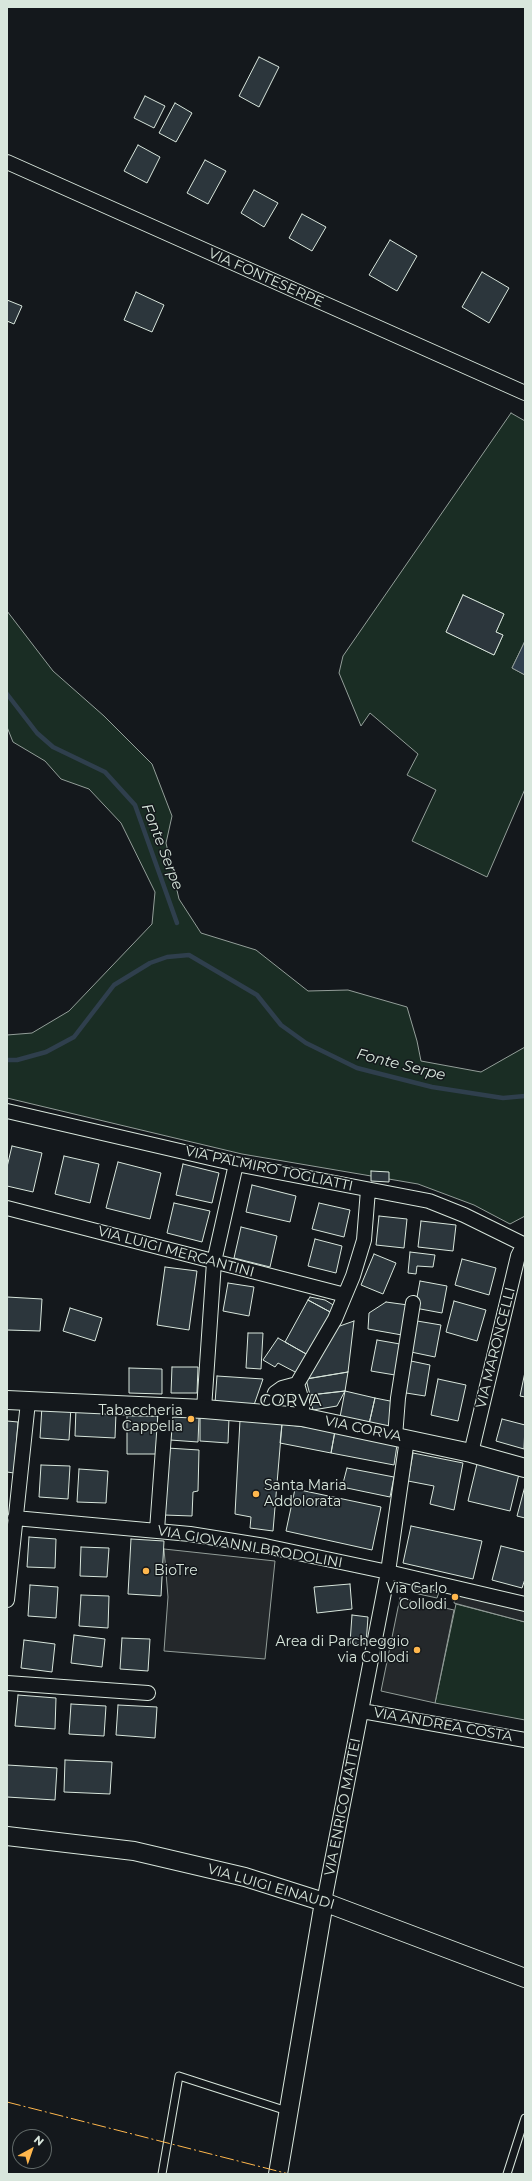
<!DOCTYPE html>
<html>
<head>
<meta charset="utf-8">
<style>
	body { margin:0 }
	#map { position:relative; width:532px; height:2181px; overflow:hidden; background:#14181c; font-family:Montserrat,sans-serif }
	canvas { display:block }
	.frame { position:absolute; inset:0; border:8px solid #d8e6dc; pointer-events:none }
	.north { position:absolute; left:12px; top:2129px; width:40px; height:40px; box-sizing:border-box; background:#14181c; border:1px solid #626a69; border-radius:50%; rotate:40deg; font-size:11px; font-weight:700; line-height:16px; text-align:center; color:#d8e6dc }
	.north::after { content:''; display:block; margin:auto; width:14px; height:18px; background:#ffb74d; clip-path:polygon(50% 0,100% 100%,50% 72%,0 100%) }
</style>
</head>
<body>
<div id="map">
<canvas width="532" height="2181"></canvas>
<div class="frame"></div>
<div class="north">N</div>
</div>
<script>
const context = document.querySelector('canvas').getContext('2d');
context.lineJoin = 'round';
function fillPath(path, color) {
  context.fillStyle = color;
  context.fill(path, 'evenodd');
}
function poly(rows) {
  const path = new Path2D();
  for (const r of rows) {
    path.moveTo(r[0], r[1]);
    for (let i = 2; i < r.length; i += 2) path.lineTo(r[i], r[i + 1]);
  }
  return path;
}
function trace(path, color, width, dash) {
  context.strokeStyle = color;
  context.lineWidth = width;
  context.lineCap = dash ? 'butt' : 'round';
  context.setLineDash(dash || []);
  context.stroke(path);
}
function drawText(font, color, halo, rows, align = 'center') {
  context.font = font + ' Montserrat,sans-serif';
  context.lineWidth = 3;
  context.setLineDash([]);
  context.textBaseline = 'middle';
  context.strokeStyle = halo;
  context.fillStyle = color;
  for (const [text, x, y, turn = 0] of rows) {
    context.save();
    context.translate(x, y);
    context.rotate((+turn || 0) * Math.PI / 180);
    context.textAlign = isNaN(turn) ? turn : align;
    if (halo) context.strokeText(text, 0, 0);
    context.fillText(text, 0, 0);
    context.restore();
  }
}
const green = poly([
	[511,413,525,421,525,641,512,668,525,675,525,789,487,877,412,841,436,790,407,775,418,754,370,713,361,726,339,673,343,656,511,413],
	[463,595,504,614,496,632,503,635,494,655,446,632,463,595],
	[7,611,53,671,104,716,152,764,172,816,166,843,179,899,201,933,256,950,308,991,348,990,407,1007,417,1041,421,1061,481,1072,525,1047,525,1216,510,1224,474,1205,418,1184,242,1154,7,1098,7,1035,32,1033,69,1011,152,924,155,892,121,823,89,789,61,779,45,761,13,742,7,727,7,611],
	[456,1604,525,1622,525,1720,435,1703,456,1604]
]);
fillPath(green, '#1a2d24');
trace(green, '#939e99', 1);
const parking = poly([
	[164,1549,275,1561,265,1659,164,1651,168,1597,164,1549],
	[416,1584,440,1589,437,1598,414,1593,416,1584],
	[456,1593,525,1610,525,1622,454,1603,456,1593],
	[400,1598,454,1610,435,1703,381,1691,400,1598]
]);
fillPath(parking, '#24282b');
trace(parking, '#939e99', 1);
const water = poly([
	[525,641,525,675,512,668,525,641]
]);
fillPath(water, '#2f3f4d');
trace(water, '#939e99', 1);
trace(poly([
	[7,694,37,733,53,747,105,772,135,805,177,923],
	[7,1060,17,1060,46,1052,74,1037,114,985,150,963,167,957,189,955,257,995,281,1025,306,1043,357,1068,432,1087,503,1098,525,1096]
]), '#2f3f4d', 4.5);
const building = poly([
	[259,57,279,67,259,107,239,96,259,57],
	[145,96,165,106,154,128,134,118,145,96],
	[175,103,192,113,176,142,159,133,175,103],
	[138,145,160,157,147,183,124,171,138,145],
	[205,160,226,171,208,204,187,193,205,160],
	[254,190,278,203,264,227,241,213,254,190],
	[302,214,326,227,312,251,289,238,302,214],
	[390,240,417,256,397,291,369,275,390,240],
	[482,272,509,288,489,323,462,307,482,272],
	[136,292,164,305,152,332,124,320,136,292],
	[7,300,22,306,14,324,7,321,7,300],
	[463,595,504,614,496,632,503,635,494,655,446,632,463,595],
	[12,1146,42,1153,33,1192,7,1186,7,1167,12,1146],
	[64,1156,99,1164,90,1203,55,1194,64,1156],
	[118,1162,161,1173,150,1219,106,1208,118,1162],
	[183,1164,219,1173,212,1203,176,1195,183,1164],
	[371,1171,389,1172,389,1182,371,1181,371,1171],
	[252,1185,296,1196,290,1222,246,1212,252,1185],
	[174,1203,210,1211,202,1242,167,1233,174,1203],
	[319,1203,350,1210,344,1237,312,1229,319,1203],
	[379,1216,407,1219,404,1248,376,1245,379,1216],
	[421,1221,456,1225,453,1251,418,1247,421,1221],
	[241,1227,277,1236,270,1267,234,1258,241,1227],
	[315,1239,342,1246,336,1273,308,1266,315,1239],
	[410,1252,435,1255,433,1267,417,1266,416,1274,408,1273,410,1252],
	[374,1254,396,1263,383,1294,361,1285,374,1254],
	[462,1259,496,1268,489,1295,455,1285,462,1259],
	[165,1267,197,1271,189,1330,157,1325,165,1267],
	[420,1281,447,1286,442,1313,415,1308,420,1281],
	[228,1283,254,1287,249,1316,223,1311,228,1283],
	[7,1297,42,1299,40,1331,7,1330,7,1297],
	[310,1297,325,1300,335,1306,332,1313,308,1300,310,1297],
	[308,1300,332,1313,308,1355,285,1342,308,1300],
	[454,1301,486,1310,477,1341,446,1332,454,1301],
	[386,1302,408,1305,402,1335,368,1329,369,1313,386,1302],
	[70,1308,102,1318,95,1341,63,1331,70,1308],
	[354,1321,348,1372,306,1379,337,1327,354,1321],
	[417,1321,441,1325,435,1357,411,1352,417,1321],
	[248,1333,263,1333,261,1369,246,1368,248,1333],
	[278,1338,308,1355,297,1373,278,1363,275,1367,263,1360,278,1338],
	[377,1340,400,1344,395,1375,371,1371,377,1340],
	[406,1360,430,1365,425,1396,400,1392,406,1360],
	[172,1367,198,1367,197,1393,171,1393,172,1367],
	[129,1368,162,1369,162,1394,129,1393,129,1368],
	[348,1372,345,1391,310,1395,306,1379,348,1372],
	[525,1372,525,1397,520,1396,525,1372],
	[217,1376,263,1379,254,1405,215,1403,217,1376],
	[438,1379,466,1385,458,1421,431,1415,438,1379],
	[345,1391,337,1406,313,1410,310,1395,345,1391],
	[345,1391,375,1398,369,1424,340,1417,345,1391],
	[375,1398,395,1402,389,1428,369,1424,375,1398],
	[42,1406,71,1407,69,1440,40,1438,42,1406],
	[76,1408,116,1413,115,1438,75,1436,76,1408],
	[127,1416,158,1416,158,1454,127,1454,127,1416],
	[170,1416,199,1417,198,1442,170,1440,170,1416],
	[200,1417,229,1418,228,1443,200,1441,200,1417],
	[502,1419,525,1425,524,1449,496,1441,502,1419],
	[240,1420,282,1424,273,1531,250,1528,251,1517,235,1514,240,1420],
	[7,1421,18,1422,14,1473,7,1472,7,1421],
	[282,1424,335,1431,331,1453,280,1443,282,1424],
	[335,1431,397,1445,394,1465,331,1453,335,1431],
	[167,1448,199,1450,198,1491,193,1492,192,1516,164,1515,167,1448],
	[413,1453,463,1463,454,1510,430,1504,434,1486,408,1481,413,1453],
	[477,1464,519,1474,510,1511,468,1501,477,1464],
	[41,1465,70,1466,68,1499,39,1497,41,1465],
	[347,1468,394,1477,390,1497,342,1487,347,1468],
	[79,1469,108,1471,106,1503,77,1502,79,1469],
	[525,1486,525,1518,517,1516,525,1486],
	[295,1489,381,1507,372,1550,286,1531,295,1489],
	[411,1526,482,1541,473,1579,403,1563,411,1526],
	[29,1537,56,1539,55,1568,27,1567,29,1537],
	[131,1539,164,1541,161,1596,128,1594,131,1539],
	[501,1546,525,1552,525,1579,522,1588,492,1580,501,1546],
	[81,1547,109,1548,107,1577,80,1576,81,1547],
	[350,1584,352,1609,317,1613,314,1587,350,1584],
	[30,1585,58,1587,56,1618,28,1616,30,1585],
	[81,1595,109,1596,108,1628,79,1626,81,1595],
	[352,1615,368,1617,366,1644,350,1643,352,1615],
	[74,1635,105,1639,102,1667,71,1663,74,1635],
	[122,1638,150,1639,148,1671,120,1669,122,1638],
	[24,1640,55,1644,52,1672,21,1668,24,1640],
	[18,1695,56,1698,55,1729,15,1726,18,1695],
	[71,1704,106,1706,104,1736,69,1734,71,1704],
	[118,1705,157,1707,155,1738,116,1735,118,1705],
	[65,1760,112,1762,110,1794,64,1792,65,1760],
	[7,1765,57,1768,55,1800,7,1797,7,1765]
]);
fillPath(building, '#2c363c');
trace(building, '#d8e6dc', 1);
const service = poly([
	[162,2174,179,2076,287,2111],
	[507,2174,525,2118]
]);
const minor = poly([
	[7,162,525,393],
	[7,1111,236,1164,429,1201,464,1215,525,1245],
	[7,1208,345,1295],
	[297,1384,335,1319,353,1276,364,1240,368,1190],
	[297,1384,302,1401,302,1417],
	[204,1409,214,1262,236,1164],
	[268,1413,275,1393,282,1388,297,1384],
	[395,1437,398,1398,413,1303],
	[471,1453,518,1256,524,1244],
	[15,1518,190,1534,265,1546,388,1572,525,1604],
	[157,1530,166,1407],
	[7,1600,28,1402],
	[7,1683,148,1693],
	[362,1711,525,1740],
	[324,1902,388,1572,407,1439]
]);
const tertiary = poly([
	[7,1400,204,1409,302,1417,471,1453,525,1468],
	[7,1836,134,1851,245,1877,324,1902,525,1978],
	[278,2174,324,1902]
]);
trace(service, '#d8e6dc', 9);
trace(minor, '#d8e6dc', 16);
trace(tertiary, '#d8e6dc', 20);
trace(service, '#14181c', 7);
trace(minor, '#14181c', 14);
trace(tertiary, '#14181c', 18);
trace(poly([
	[7,2102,289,2174]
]), '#ffb74d', 1, [14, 3, 2, 3]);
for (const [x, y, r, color] of [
	[191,1419,4,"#ffb74d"],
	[256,1494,4,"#ffb74d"],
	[146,1571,4,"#ffb74d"],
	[455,1597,4,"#ffb74d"],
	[417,1650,4,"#ffb74d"]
]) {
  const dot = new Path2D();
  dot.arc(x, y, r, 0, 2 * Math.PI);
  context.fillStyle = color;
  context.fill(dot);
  trace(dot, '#14181c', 1.5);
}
drawText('14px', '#d8e6dc', '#14181c', [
	["VIA FONTESERPE",266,278,24],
	["VIA PALMIRO TOGLIATTI",269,1169,12],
	["VIA LUIGI MERCANTINI",176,1252,15],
	["VIA MARONCELLI",496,1348,-76],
	["VIA CORVA",363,1429,12],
	["VIA GIOVANNI BRODOLINI",250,1547,10],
	["VIA ANDREA COSTA",443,1725,10],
	["VIA ENRICO MATTEI",343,1807,-79],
	["VIA LUIGI EINAUDI",271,1887,16]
]);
drawText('14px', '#d8e6dc', '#14181c', [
	["Tabaccheria",183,1411],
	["Cappella",183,1427],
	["Santa Maria",264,1486,"left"],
	["Addolorata",264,1502,"left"],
	["BioTre",154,1571,"left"],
	["Via Carlo",447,1589],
	["Collodi",447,1605],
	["Area di Parcheggio",409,1642],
	["via Collodi",409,1658]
], 'right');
drawText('italic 15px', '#d8e6dc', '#14181c', [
	["Fonte Serpe",162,847,69],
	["Fonte Serpe",401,1065,14]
]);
context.letterSpacing = '1px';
drawText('16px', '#d8e6dc', '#14181c', [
	["CORVA",291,1401]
]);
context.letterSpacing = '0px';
</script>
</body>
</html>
